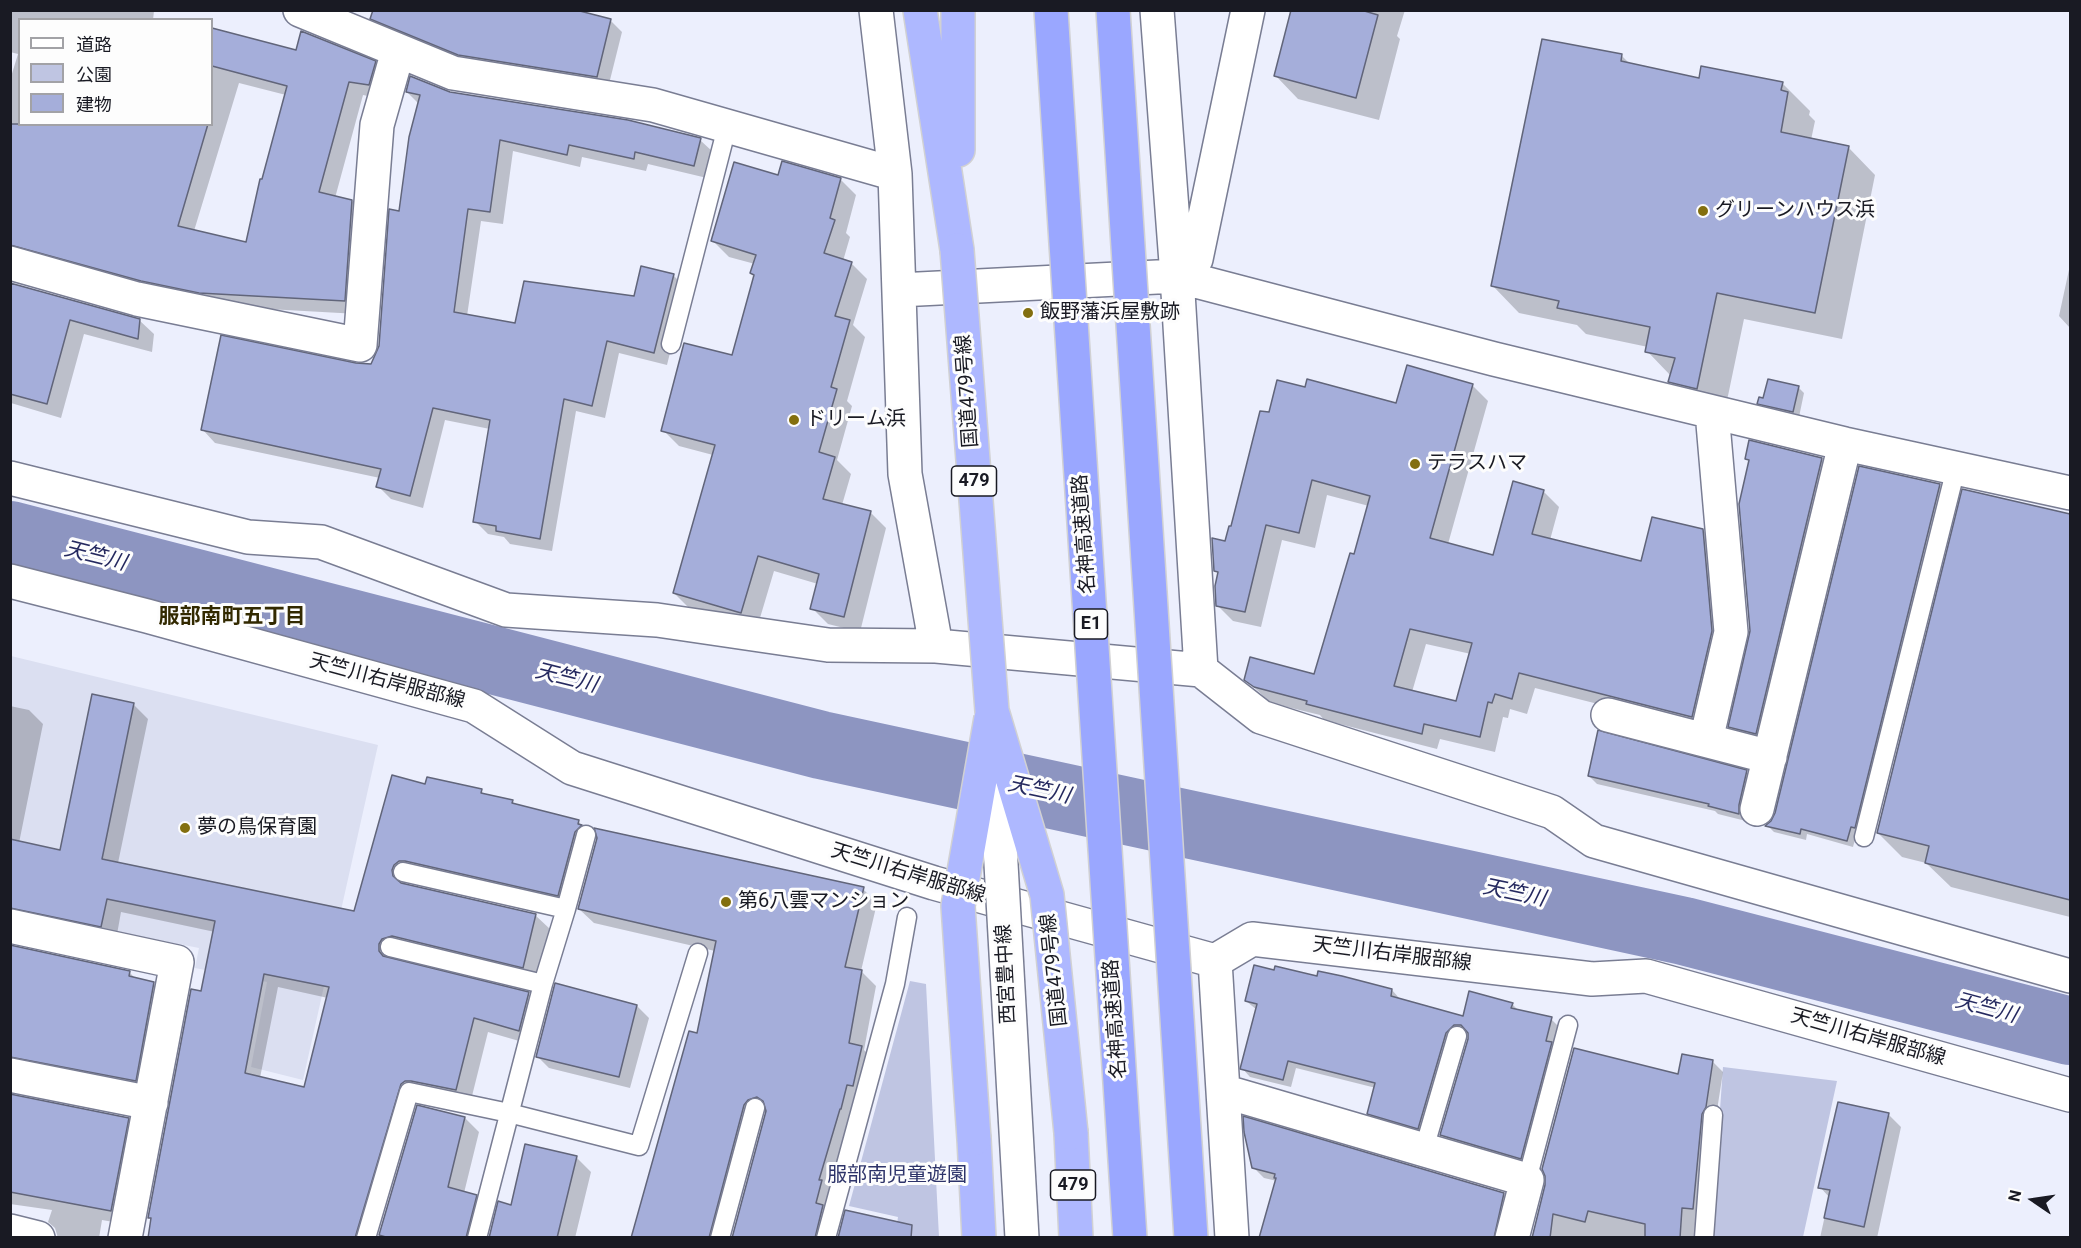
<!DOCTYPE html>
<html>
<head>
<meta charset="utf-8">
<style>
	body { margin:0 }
	#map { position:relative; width:2081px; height:1248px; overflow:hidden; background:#eceffd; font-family:Roboto,"Noto Sans JP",sans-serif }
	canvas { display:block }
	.frame { position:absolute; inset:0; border:12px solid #191a23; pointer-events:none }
	.legend { position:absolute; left:18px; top:18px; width:195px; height:108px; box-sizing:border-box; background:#fdfdfd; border:2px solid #a2a2a6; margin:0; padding:8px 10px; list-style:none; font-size:18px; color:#191a23 }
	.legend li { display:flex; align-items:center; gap:12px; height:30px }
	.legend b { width:30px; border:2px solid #a2a2a6 }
	.north { position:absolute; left:2003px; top:1170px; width:60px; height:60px; -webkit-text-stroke:4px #fdfdfd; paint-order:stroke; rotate:283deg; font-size:16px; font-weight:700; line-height:24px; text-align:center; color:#191a23 }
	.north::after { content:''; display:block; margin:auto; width:21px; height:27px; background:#191a23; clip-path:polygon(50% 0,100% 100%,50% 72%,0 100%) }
</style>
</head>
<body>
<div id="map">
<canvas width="2081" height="1248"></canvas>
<div class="frame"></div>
<ul class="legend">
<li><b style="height:8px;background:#fff"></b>道路</li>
<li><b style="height:16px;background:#bfc5e2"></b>公園</li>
<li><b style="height:16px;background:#a5aeda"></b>建物</li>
</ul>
<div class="north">N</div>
</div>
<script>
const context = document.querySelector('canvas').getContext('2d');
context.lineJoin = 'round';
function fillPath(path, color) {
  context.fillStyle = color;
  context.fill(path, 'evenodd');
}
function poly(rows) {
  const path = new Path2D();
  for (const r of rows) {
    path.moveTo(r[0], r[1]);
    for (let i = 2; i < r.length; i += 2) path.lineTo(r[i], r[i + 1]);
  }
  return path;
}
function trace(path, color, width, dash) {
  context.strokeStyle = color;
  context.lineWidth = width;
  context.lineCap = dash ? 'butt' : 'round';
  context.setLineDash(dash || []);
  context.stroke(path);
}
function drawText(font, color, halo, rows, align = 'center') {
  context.font = font + ' Roboto,"Noto Sans JP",sans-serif';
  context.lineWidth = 6;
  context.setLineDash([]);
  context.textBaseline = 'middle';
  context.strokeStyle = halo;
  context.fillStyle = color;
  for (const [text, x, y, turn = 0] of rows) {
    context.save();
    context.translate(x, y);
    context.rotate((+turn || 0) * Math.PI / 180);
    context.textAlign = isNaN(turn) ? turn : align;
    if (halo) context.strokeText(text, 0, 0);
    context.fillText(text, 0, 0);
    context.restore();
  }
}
fillPath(poly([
	[11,656,378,745,303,1080,251,1067,267,982,195,968,199,948,11,911]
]), '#dbdff1');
fillPath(poly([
	[910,981,926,984,939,1237,895,1237,898,1217,849,1206],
	[1723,1067,1837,1081,1803,1237,1711,1238]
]), '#bfc5e2');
fillPath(poly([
	[10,10,154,11,153,20,20,20,20,124,212,124,212,29,297,52,375,63,389,77,383,99,363,95,335,198,352,201,366,216,358,314,214,306,11,264,10,80,18,54,10,52],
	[239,83,286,95,247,244,194,231],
	[1292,10,1405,10,1397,36,1400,39,1379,120,1298,99,1275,75],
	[372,18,610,20,622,32,608,88,471,66,384,30],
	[1622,56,1631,65,1700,80,1703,68,1783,84,1810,111,1809,115,1815,121,1811,140,1848,147,1875,175,1842,339,1744,319,1724,415,1697,409,1670,381,1671,376,1647,351,1648,347,1586,334,1577,325,1519,313,1492,285],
	[407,92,450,93,700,140,713,152,707,178,648,164,646,171,582,157,580,167,513,151,503,224,481,221,467,316,516,325,635,298,673,275,686,288,667,365,619,353,605,418,576,411,552,551,510,544,504,537,488,534,475,521,490,429,445,420,423,508,391,499,378,486,380,478,215,443,203,430,356,365,372,365,380,347,400,213,419,104],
	[779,177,840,179,856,195,846,233,850,237,843,261,851,263,867,279,853,325,865,337,847,401,852,406,837,460,851,474,842,505,870,512,886,528,860,632,828,624,812,608,818,584,774,571,757,628,690,609,674,593,713,455,679,446,663,430,733,357,755,276,752,273,755,264,729,257,713,241],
	[2070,265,2070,328,2059,316],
	[10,284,139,320,154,334,152,352,84,334,61,418,11,403],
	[1472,385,1488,401,1448,544,1495,557,1543,491,1559,507,1550,540,1642,563,1703,530,1719,546,1727,647,1708,732,1535,688,1527,714,1510,709,1508,718,1503,717,1495,752,1440,739,1437,749,1324,720,1320,715,1271,703,1245,679,1315,675,1355,555,1369,506,1327,495,1315,548,1282,540,1261,627,1233,621,1217,605,1219,574,1215,570,1232,528,1270,413,1306,389,1398,404],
	[1426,644,1471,654,1457,703,1412,692],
	[1798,387,1804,393,1799,417,1765,409,1759,403],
	[1746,458,1822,459,1830,468,1764,742,1739,735,1730,726,1751,631,1750,462],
	[1860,468,1940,485,1946,492,1853,847,1807,834,1806,840,1774,832,1768,826,1777,814],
	[2041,507,2070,515,2070,917,1951,887,1926,863,1902,857,1878,833],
	[133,704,148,719,118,863,355,913,426,785,481,791,485,795,512,801,517,806,578,821,595,840,589,847,572,909,408,879,405,886,535,915,550,929,537,981,397,953,393,960,528,994,543,1008,533,1045,488,1032,470,1104,415,1099,374,1238,149,1238,153,1220,150,1217,203,993,215,932,121,912,116,940,10,928,10,706,29,710,43,724,19,843,61,852],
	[278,987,328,998,305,1089,260,1078],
	[1746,772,1754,780,1746,821,1718,814,1715,811,1597,784,1589,776],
	[863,889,877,903,861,971,876,986,864,1050,876,1062,832,1238,733,1238,768,1109,758,1120,727,1238,633,1238,699,1035,715,951,594,923,579,909],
	[10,947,129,972,136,979,153,983,168,997,150,1094,10,1077],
	[1275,972,1392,990,1400,999,1464,1017,1512,1004,1520,1012,1551,1019,1559,1027,1529,1166,1450,1143,1442,1135,1469,1039,1469,1033,1462,1033,1426,1136,1377,1121,1369,1113,1376,1088,1296,1068,1291,1087,1250,1077,1242,1068,1257,1010,1246,1001],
	[637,1006,649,1018,630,1088,549,1068,537,1056],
	[1712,1061,1723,1072,1697,1238,1533,1238,1547,1185,1679,1076],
	[10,1096,128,1119,142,1133,125,1224,102,1220,99,1238,58,1238,55,1228,48,1222,52,1210,10,1204],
	[418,1107,465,1118,479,1132,464,1193,476,1196,490,1211,483,1238,379,1238],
	[1888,1114,1901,1127,1877,1238,1820,1238,1829,1197,1820,1187],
	[577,1158,591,1172,575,1238,490,1238,513,1207],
	[1253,1167,1504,1194,1514,1205,1506,1238,1261,1238,1277,1181,1264,1178]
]), '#0003');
trace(poly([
	[10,535,821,745,1684,931,2070,1031]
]), '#8d95c1', 68);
const building = poly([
	[373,10,576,10,611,19,597,77,458,55,370,19,373,10],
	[1291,10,1361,10,1378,15,1356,98,1274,76,1291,10],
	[212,28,296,50,301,31,376,61,369,85,349,82,319,192,352,200,345,301,199,293,141,281,10,245,10,124,208,124,178,226,246,242,260,179,262,179,287,86,212,66,212,28],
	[1542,39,1622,54,1621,61,1699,78,1701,66,1783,82,1781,90,1788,92,1781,132,1849,146,1815,313,1717,293,1697,389,1668,382,1675,358,1645,352,1650,327,1557,308,1559,301,1491,286,1542,39],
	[410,76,450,92,628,120,701,138,694,166,635,152,634,159,569,145,567,155,500,140,490,212,468,209,454,312,515,323,524,281,634,296,641,266,674,274,654,353,607,341,592,406,564,399,540,539,496,531,496,526,473,522,490,420,433,408,410,496,376,487,381,469,201,430,221,335,356,363,371,364,379,346,389,209,399,211,409,137,420,95,406,92,410,76],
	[782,161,841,178,830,218,835,220,824,253,852,262,835,316,850,320,831,387,837,389,819,452,835,457,823,499,871,511,844,617,810,609,819,574,758,556,741,613,673,593,715,445,661,431,684,343,732,355,754,275,750,273,756,255,711,241,734,162,778,175,782,161],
	[10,283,140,319,138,339,70,320,47,404,10,394,10,283],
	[1407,365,1473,384,1430,538,1493,555,1513,481,1544,490,1532,534,1641,561,1652,517,1703,529,1712,631,1692,717,1519,673,1512,699,1495,694,1492,703,1488,702,1480,737,1424,724,1422,734,1306,704,1307,701,1254,687,1244,680,1250,657,1314,674,1350,553,1354,554,1370,496,1312,480,1299,533,1266,525,1245,612,1216,606,1215,586,1218,572,1214,571,1212,538,1225,541,1229,526,1231,526,1260,411,1269,412,1277,380,1305,387,1307,379,1396,403,1407,365],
	[1410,629,1472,643,1456,701,1394,686,1410,629],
	[1768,379,1799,386,1793,412,1757,404,1759,397,1763,398,1768,379],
	[1749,440,1822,458,1756,734,1728,727,1750,631,1739,504,1749,460,1745,459,1749,440],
	[1859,466,1940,484,1855,828,1851,827,1847,841,1801,829,1800,834,1765,826,1771,821,1775,813,1859,466],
	[1962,489,2070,514,2070,900,1925,863,1929,846,1877,833,1962,489],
	[92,694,134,703,102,859,354,911,392,775,425,784,427,777,482,789,481,793,513,800,512,803,579,820,578,824,582,825,575,832,558,896,405,861,399,861,394,865,392,870,393,876,401,883,536,914,523,968,392,936,382,939,379,944,379,951,383,956,529,992,519,1031,474,1018,456,1090,411,1081,405,1081,401,1084,355,1238,148,1238,151,1218,148,1218,191,989,201,991,215,921,107,899,101,927,10,908,10,839,60,850,92,694],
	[264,974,329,987,304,1087,245,1073,264,974],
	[1598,730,1747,770,1739,805,1739,814,1708,806,1709,804,1588,776,1598,730],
	[594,828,864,887,845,967,862,970,849,1043,862,1046,853,1086,847,1085,841,1109,840,1109,819,1180,822,1180,816,1203,823,1205,815,1238,732,1238,766,1111,763,1101,757,1097,748,1100,744,1105,709,1238,631,1238,689,1031,697,1033,716,941,578,909,597,838,594,828],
	[10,945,130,971,129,976,154,982,136,1081,10,1057,10,945],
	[1254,965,1274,970,1275,966,1317,976,1318,971,1342,976,1392,989,1391,996,1463,1016,1469,991,1513,1003,1511,1008,1552,1017,1546,1041,1552,1042,1521,1159,1440,1135,1468,1039,1468,1033,1461,1025,1454,1025,1446,1033,1418,1129,1367,1114,1375,1083,1288,1061,1283,1080,1240,1069,1257,1004,1245,1001,1254,965],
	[555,983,637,1005,619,1077,536,1057,555,983],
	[1574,1048,1678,1074,1682,1054,1713,1060,1706,1107,1702,1114,1693,1209,1682,1208,1680,1238,1645,1238,1645,1224,1588,1211,1585,1222,1553,1214,1550,1238,1532,1238,1545,1185,1545,1176,1542,1169,1574,1048],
	[10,1094,129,1118,111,1211,10,1192,10,1094],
	[1838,1102,1889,1113,1864,1227,1824,1218,1830,1190,1818,1188,1838,1102],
	[417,1105,465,1117,448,1187,477,1195,466,1238,389,1238,379,1235,417,1105],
	[1243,1116,1504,1193,1494,1238,1259,1238,1276,1178,1274,1178,1275,1174,1252,1168,1244,1132,1243,1116],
	[525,1144,577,1156,557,1238,489,1238,498,1201,511,1205,525,1144],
	[845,1210,912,1225,911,1238,838,1238,845,1210]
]);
fillPath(building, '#a5aeda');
trace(building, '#61657a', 1.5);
const service = poly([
	[671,344,727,127],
	[1864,837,1956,468],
	[403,872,566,909],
	[390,947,543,984],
	[1424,1149,1457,1036],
	[1527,1180,1568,1025],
	[366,1238,409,1092,509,1113,639,1146,698,953],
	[477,1238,543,984,566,909,586,835],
	[720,1238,755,1108],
	[826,1238,895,984,907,917],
	[1704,1238,1713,1115]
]);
const minor = poly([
	[300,10,453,73,653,105,895,174],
	[876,10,895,174,905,474,936,646],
	[1157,10,1177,276,1201,670],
	[10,263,137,299,360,345,377,125,398,51],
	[1177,276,1196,259,1248,10],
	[899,290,1177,276,1494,359,1845,444,2070,493],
	[10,478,248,537,321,542,506,610,657,620,828,645,936,646,1201,670,1261,717,1552,812,1594,841,2070,976],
	[10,581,147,616,474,706,572,768,934,883,1215,961,1252,939,1592,979,1646,976,2070,1095],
	[1608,715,1770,757],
	[1706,740,1731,632,1712,412],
	[1757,809,1845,444],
	[10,926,177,962,125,1238],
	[1215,961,1232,1238],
	[10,1075,151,1103],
	[1223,1091,1527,1180,1512,1238],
	[10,1231,38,1238]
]);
const trunk = poly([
	[920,10,957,250],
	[958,150,958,10],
	[1071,1133,1076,1238],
	[974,1139,979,1238]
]);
trace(service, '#797d93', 21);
trace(minor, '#797d93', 36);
trace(trunk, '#d1d1d3', 36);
trace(service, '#fff', 18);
trace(minor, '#fff', 33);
trace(trunk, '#aeb8ff', 33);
const secondaryBridge = poly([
	[994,739,1022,1238]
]);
const trunkBridge = poly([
	[957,250,992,711,1047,895,1071,1133],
	[974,1139,958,906,991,718]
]);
const motorwayBridge = poly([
	[1051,10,1130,1238],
	[1113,10,1191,1238]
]);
trace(secondaryBridge, '#797d93', 36, []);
trace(trunkBridge, '#d1d1d3', 36, []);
trace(motorwayBridge, '#d1d1d3', 36, []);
trace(secondaryBridge, '#fff', 33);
trace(trunkBridge, '#aeb8ff', 33);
trace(motorwayBridge, '#9aa7ff', 33);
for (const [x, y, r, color] of [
	[1703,211,6,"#836f0f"],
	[1028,313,6,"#836f0f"],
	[794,420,6,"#836f0f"],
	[1415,464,6,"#836f0f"],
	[185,828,6,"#836f0f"],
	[726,902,6,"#836f0f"]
]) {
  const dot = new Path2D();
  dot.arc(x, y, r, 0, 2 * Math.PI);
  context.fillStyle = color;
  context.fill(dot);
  trace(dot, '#fdfdfd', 2);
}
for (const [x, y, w] of [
	[974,481,45],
	[1091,624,33],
	[1073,1185,45]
]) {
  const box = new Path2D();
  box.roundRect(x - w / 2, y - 15, w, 30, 4.5);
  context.fillStyle = '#fdfdfd';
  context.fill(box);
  trace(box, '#191a23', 1.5);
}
drawText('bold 18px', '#191a23', null, [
	["479",974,481],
	["E1",1091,624],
	["479",1073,1185]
]);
drawText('20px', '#191a23', '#fdfdfd', [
	["グリーンハウス浜",1715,211],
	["飯野藩浜屋敷跡",1040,313],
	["ドリーム浜",806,420],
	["テラスハマ",1427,464],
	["夢の鳥保育園",197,828],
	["第6八雲マンション",738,902]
], 'left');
drawText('20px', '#191a23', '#fdfdfd', [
	["国道479号線",968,391,-94],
	["名神高速道路",1085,534,-94],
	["天竺川右岸服部線",387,682,15],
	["天竺川右岸服部線",908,874,17],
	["天竺川右岸服部線",1392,955,7],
	["国道479号線",1055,970,-96],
	["西宮豊中線",1007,974,-93],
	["名神高速道路",1116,1019,-94],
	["天竺川右岸服部線",1868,1038,16]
]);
drawText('20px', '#2d3369', '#fdfdfd', [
	["服部南児童遊園",897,1176]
]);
drawText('italic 21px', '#25295f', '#fdfdfd', [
	["天竺川",95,557,14],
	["天竺川",566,679,14],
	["天竺川",1039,791,12],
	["天竺川",1514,894,12],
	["天竺川",1986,1009,15]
]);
drawText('bold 21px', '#322900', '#fdfdfd', [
	["服部南町五丁目",232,618]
]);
</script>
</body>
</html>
